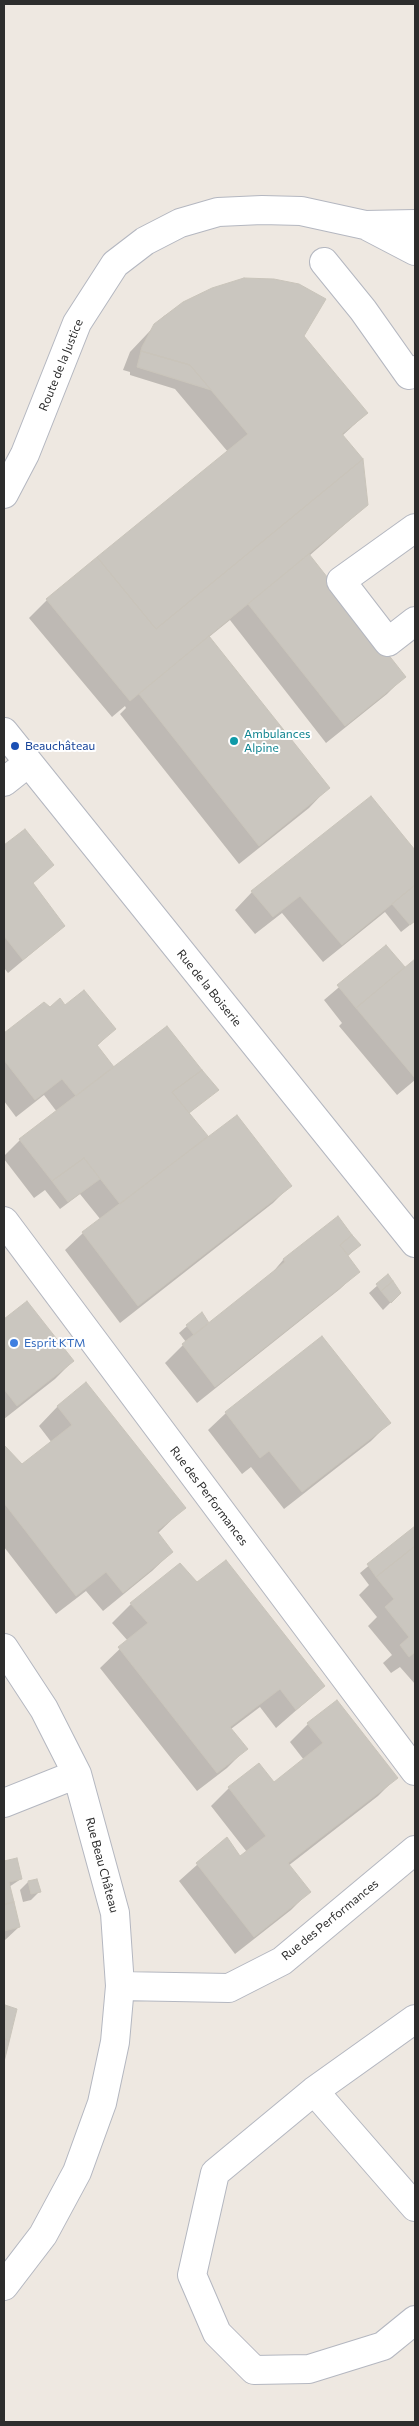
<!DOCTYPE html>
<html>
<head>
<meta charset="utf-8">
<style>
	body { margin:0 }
	#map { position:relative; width:419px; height:2426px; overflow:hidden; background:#eee8e1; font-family:Commissioner,sans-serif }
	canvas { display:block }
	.frame { position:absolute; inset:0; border:5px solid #2d2d2d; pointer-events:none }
</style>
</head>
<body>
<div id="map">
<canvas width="419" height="2426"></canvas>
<div class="frame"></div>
</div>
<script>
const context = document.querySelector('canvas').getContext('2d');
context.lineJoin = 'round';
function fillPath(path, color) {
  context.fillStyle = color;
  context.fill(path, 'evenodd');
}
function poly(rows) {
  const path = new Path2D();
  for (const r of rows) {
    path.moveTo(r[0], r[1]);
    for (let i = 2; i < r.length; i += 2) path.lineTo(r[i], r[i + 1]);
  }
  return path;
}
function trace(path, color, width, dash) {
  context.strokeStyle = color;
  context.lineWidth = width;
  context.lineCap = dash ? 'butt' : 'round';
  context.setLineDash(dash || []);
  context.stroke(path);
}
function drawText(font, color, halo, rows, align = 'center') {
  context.font = font + ' Commissioner,sans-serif';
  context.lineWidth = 4;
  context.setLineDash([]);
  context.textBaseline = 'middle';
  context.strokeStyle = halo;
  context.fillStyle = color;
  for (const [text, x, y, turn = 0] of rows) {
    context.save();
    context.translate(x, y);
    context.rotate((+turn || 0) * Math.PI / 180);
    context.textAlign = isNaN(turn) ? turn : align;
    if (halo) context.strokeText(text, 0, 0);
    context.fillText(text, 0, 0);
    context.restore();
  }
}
fillPath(poly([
	[274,280,304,287,325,300,303,336,367,413,342,436,367,505,309,556,404,677,387,694,326,743,230,620,209,637,328,788,309,808,239,864,120,714,126,708,125,706,112,717,29,618,47,600,228,452,175,389,130,375,130,372,123,370,130,352,164,316,202,293],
	[371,798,415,852,415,921,401,932,385,912,323,962,282,913,255,934,235,910,252,892],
	[25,831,52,865,32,884,64,926,8,973,4,968,4,847],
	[386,947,405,969,415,960,415,1080,397,1095,339,1026,342,1023,324,1000],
	[44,1004,50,1009,65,1006,114,1029,97,1046,113,1068,217,1090,188,1114,208,1138,290,1186,273,1203,120,1323,65,1250,83,1233,101,1220,80,1194,60,1209,45,1190,34,1198,4,1159,4,1156,20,1140,57,1112,44,1095,16,1117,4,1101,4,1035],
	[338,1218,359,1245,347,1257,358,1272,340,1289,197,1403,165,1363,186,1342,179,1333,187,1326,209,1324,267,1279,283,1260],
	[388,1276,400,1293,383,1310,369,1293],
	[26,1303,73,1361,55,1379,4,1419,4,1321],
	[58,1406,184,1508,157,1534,172,1552,152,1571,103,1611,86,1591,56,1614,4,1547,4,1449,22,1466,52,1443,39,1426],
	[226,1413,389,1423,371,1441,284,1509,251,1467,242,1474,208,1430],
	[415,1527,415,1684,400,1667,391,1673,383,1663,392,1655,368,1626,377,1617,359,1595,369,1585,360,1573],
	[131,1604,324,1686,276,1728,260,1707,231,1729,246,1749,227,1768,197,1791,100,1668,128,1641,112,1623],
	[308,1724,396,1778,378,1796,288,1866,309,1892,291,1910,235,1954,179,1881,226,1839,240,1857,247,1852,211,1806,229,1788,274,1784,304,1760,290,1742],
	[16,1859,21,1879,9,1887,19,1927,4,1941,4,1863],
	[28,1882,39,1892,31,1900,23,1902,20,1890],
	[4,2006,15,2009,4,2057]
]), '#0003');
const building = poly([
	[244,278,274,279,299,284,326,299,304,336,368,413,342,434,363,459,156,629,97,557,248,434,190,365,141,351,142,347,154,324,183,302,212,288,244,278],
	[141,351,190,365,211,390,137,367,141,351],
	[363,459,368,505,130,701,46,599,97,557,156,629,363,459],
	[309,554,406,677,345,726,248,604,309,554],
	[209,636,330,788,259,846,139,694,209,636],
	[371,796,415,850,415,885,342,945,300,896,273,917,251,891,371,796],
	[25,829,54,865,33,883,65,926,23,960,4,936,4,845,25,829],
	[415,885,415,921,410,925,392,904,415,885],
	[386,945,405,967,356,1008,337,985,386,945],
	[415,959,415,1078,356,1008,415,959],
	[84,990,116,1029,97,1045,114,1067,76,1096,62,1079,35,1100,4,1060,4,1033,44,1002,50,1007,60,998,65,1005,84,990],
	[167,1026,202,1070,172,1092,208,1136,120,1204,84,1158,52,1181,19,1139,167,1026],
	[202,1070,219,1090,189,1113,172,1092,202,1070],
	[237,1115,292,1186,138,1306,82,1232,237,1115],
	[84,1158,100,1179,68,1202,52,1181,84,1158],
	[338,1216,352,1235,340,1245,360,1272,215,1387,182,1344,285,1262,283,1259,338,1216],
	[352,1235,361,1245,348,1255,340,1245,352,1235],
	[388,1274,393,1281,381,1291,376,1284,388,1274],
	[393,1281,401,1293,391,1303,381,1291,393,1281],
	[27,1301,74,1361,17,1406,4,1389,4,1319,27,1301],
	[202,1312,209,1323,194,1335,186,1325,202,1312],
	[322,1336,391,1423,302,1492,269,1451,260,1458,225,1412,322,1336],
	[86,1382,186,1508,157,1531,173,1552,123,1593,106,1572,76,1596,4,1503,4,1447,5,1446,22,1464,72,1425,57,1406,86,1382],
	[415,1526,415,1546,376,1577,367,1564,415,1526],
	[415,1546,415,1652,409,1657,400,1645,409,1637,385,1607,394,1599,376,1577,415,1546],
	[226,1560,325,1686,296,1710,280,1689,230,1727,248,1749,217,1773,118,1647,148,1623,130,1603,180,1563,197,1582,226,1560],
	[337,1700,398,1778,288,1863,311,1892,254,1937,196,1863,227,1837,240,1856,266,1836,228,1787,259,1763,274,1782,323,1743,307,1723,337,1700],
	[17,1858,22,1879,9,1882,14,1902,4,1905,4,1861,17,1858],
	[37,1879,41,1892,31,1894,28,1881,37,1879],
	[14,1902,20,1927,4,1931,4,1904,14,1902],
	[5,2005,17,2009,9,2042,4,2038,5,2005],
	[4,2038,9,2042,4,2062,4,2038]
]);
fillPath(building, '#cac6bf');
trace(building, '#c9c4ba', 1);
const minor = poly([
	[369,227,415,251],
	[324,262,363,310,409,375,415,370],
	[4,494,25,454,77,323,115,264,145,241,180,223,218,212,262,210,301,211,365,225,415,224],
	[415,528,341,581,388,642,415,621],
	[4,732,415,1243],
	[4,782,28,763],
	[4,1221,415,1771],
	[4,1648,44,1709,77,1774,115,1913,120,1986,115,2042,102,2103,77,2172,43,2235,4,2286],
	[4,1803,77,1774],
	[120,1986,229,1988,282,1961,415,1850],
	[415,2019,314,2091,215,2173,192,2275,217,2333,254,2370,309,2369,383,2346,415,2320],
	[314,2091,415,2207]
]);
trace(minor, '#b4b7c0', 30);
trace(minor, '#fff', 28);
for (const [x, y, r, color] of [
	[234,741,5,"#0f9aa8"],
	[15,746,5,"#1a4fb4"],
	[14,1343,5,"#3f7fe0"]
]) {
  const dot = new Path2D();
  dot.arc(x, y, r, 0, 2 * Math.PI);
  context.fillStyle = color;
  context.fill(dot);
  trace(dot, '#fff', 2);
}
drawText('12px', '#2d2d2d', '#fff', [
	["Route de la Justice",61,365,-68],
	["Rue de la Boiserie",209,988,51],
	["Rue des Performances",209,1496,53],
	["Rue Beau Château",102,1865,75],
	["Rue des Performances",330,1920,-39]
]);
drawText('12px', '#0d838f', '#fff', [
	["Ambulances",244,734],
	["Alpine",244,748]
], 'left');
drawText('12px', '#164399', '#fff', [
	["Beauchâteau",25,746]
], 'left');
drawText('12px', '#366cbe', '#fff', [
	["Esprit KTM",24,1343]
], 'left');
</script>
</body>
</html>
